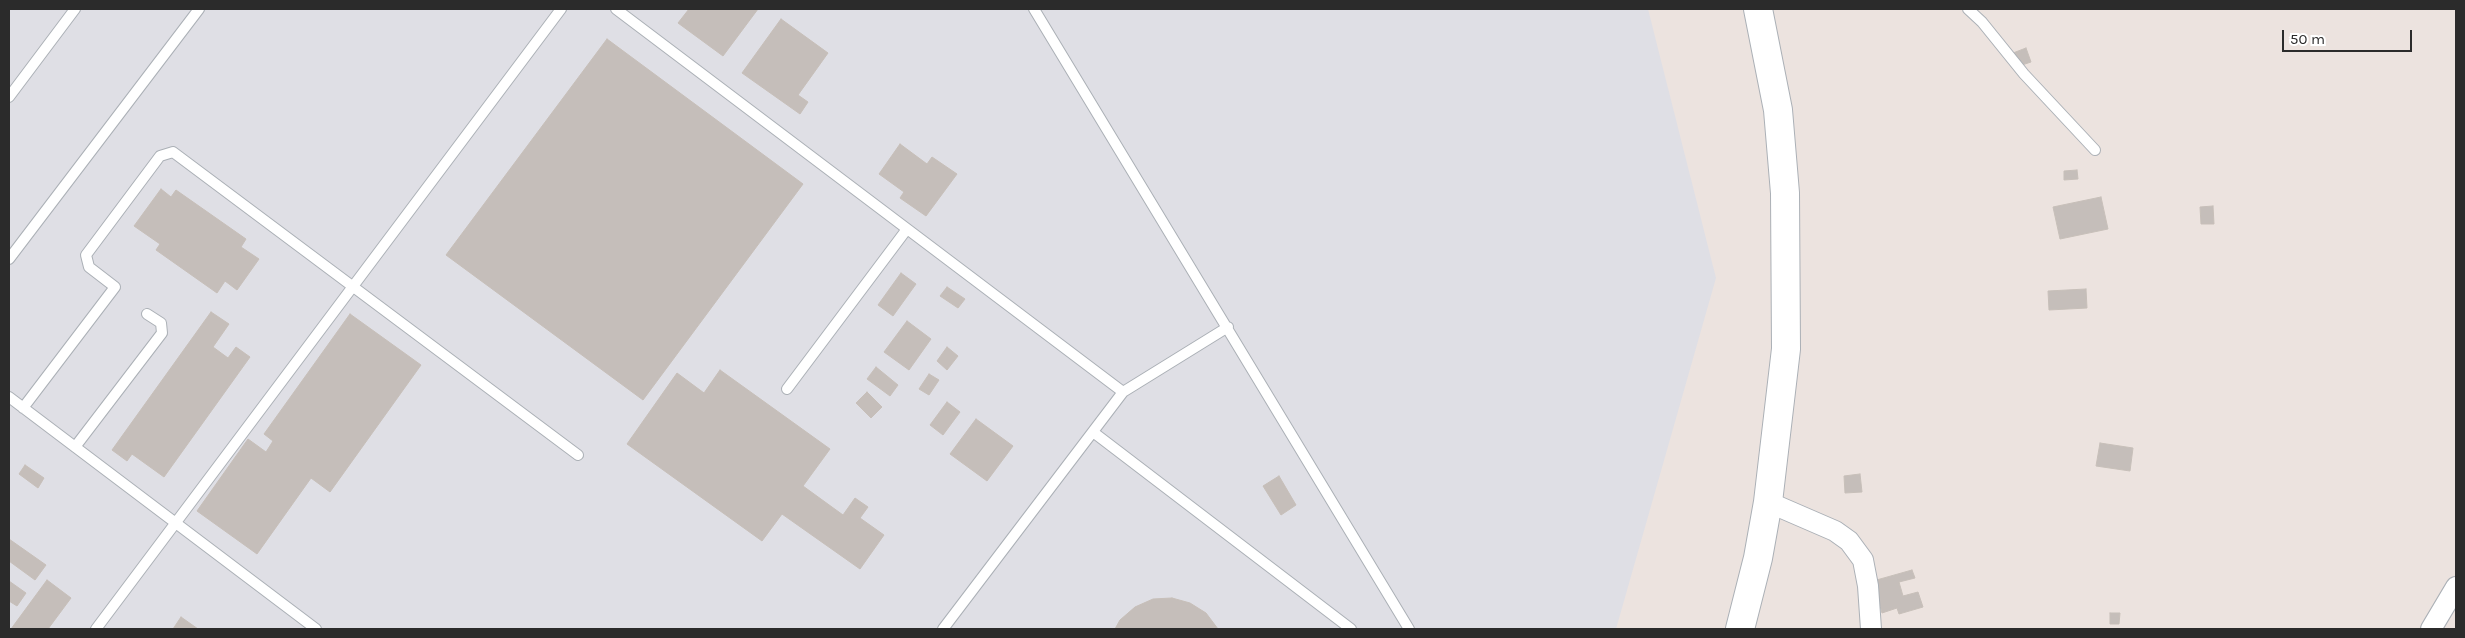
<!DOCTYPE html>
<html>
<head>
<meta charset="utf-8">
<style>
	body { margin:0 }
	#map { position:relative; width:2465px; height:638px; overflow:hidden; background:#ece3df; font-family:Karla,sans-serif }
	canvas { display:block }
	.frame { position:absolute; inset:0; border:10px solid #2b2b2b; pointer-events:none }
	.scale { position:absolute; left:2282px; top:30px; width:130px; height:22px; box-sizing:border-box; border:2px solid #2b2b2b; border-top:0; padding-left:6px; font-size:15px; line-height:18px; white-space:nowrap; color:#2b2b2b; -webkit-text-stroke:4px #fff; paint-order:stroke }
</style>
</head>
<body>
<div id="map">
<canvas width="2465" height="638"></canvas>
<div class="frame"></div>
<div class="scale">50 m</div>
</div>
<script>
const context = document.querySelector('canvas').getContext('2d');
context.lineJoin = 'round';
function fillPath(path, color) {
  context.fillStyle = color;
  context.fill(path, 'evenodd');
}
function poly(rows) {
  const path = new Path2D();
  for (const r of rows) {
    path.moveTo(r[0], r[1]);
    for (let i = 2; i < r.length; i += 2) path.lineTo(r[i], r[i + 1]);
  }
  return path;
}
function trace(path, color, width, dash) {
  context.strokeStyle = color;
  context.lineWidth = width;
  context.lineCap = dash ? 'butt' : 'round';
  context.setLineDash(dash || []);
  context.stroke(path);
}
fillPath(poly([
	[9,9,1648,9,1716,278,1616,629,9,629]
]), '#dfdfe5');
const building = poly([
	[689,9,758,9,723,56,678,23,689,9],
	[781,19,828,53,798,95,808,102,800,114,742,73,781,19],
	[607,39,803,184,643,400,446,255,607,39],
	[2026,48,2031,62,2019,66,2013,53,2026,48],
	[900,144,927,164,932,157,957,174,926,216,900,198,904,192,879,174,900,144],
	[2077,170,2078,179,2064,180,2064,171,2077,170],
	[161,189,171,197,176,190,246,239,241,247,259,259,237,290,225,281,217,293,156,250,160,244,134,226,161,189],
	[2101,197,2108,229,2060,239,2053,207,2101,197],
	[2213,206,2214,224,2201,224,2200,207,2213,206],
	[901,273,916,284,893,316,878,305,901,273],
	[947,287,965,299,958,308,940,296,947,287],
	[2086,289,2087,308,2049,310,2048,291,2086,289],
	[211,312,229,324,213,347,228,358,236,347,250,357,164,477,132,454,127,461,112,450,211,312],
	[350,314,421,365,330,492,311,478,257,554,197,511,248,439,266,452,273,441,264,434,350,314],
	[907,321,931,339,909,370,884,352,907,321],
	[947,347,958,356,947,370,937,361,947,347],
	[876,367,898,385,890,396,867,379,876,367],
	[720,370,830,449,803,486,843,515,855,498,868,507,860,518,884,535,860,569,782,514,762,541,627,444,677,373,704,393,720,370],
	[929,374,939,380,929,395,919,389,929,374],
	[867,392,882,407,871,418,856,403,867,392],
	[947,402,960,412,943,435,930,425,947,402],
	[976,419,1013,446,987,481,950,454,976,419],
	[2100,443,2133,448,2130,471,2096,466,2100,443],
	[25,465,44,478,38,488,19,474,25,465],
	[1860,474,1862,492,1845,493,1844,476,1860,474],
	[1279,476,1296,505,1281,515,1263,486,1279,476],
	[9,539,46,565,35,580,9,561,9,539],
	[1912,570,1915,578,1899,582,1903,596,1918,592,1923,607,1899,614,1897,608,1882,613,1873,581,1912,570],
	[47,580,71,598,48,629,11,629,47,580],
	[9,581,26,593,17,606,9,601,9,581],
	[1172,598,1190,603,1206,613,1218,629,1115,629,1120,620,1135,607,1153,599,1172,598],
	[2110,613,2120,613,2119,624,2110,624,2110,613],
	[181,617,198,629,173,629,181,617]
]);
fillPath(building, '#c5beba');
trace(building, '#c7bfb9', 1);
const service = poly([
	[616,9,1123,392],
	[1034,9,1409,629],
	[1968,9,1982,22,2024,74,2095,150],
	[9,97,75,9],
	[9,259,199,9],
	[787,389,907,229],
	[9,397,316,629],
	[23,408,115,287,89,267,86,255,160,156,173,152,578,455],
	[1093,432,1351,629],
	[75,447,162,333,161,323,147,314],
	[96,629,561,9],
	[943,629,1123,392,1228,327]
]);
const minor = poly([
	[1768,502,1835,531,1849,541,1863,560,1868,586,1871,629],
	[2431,629,2456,587]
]);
const secondary = poly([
	[1740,629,1758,558,1768,502,1786,349,1785,193,1778,110,1758,9]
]);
trace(service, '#abb0b6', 12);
trace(minor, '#abb0b6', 22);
trace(secondary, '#abb0b6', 30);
trace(service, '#fff', 10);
trace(minor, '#fff', 20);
trace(secondary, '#fff', 28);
</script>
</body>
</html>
